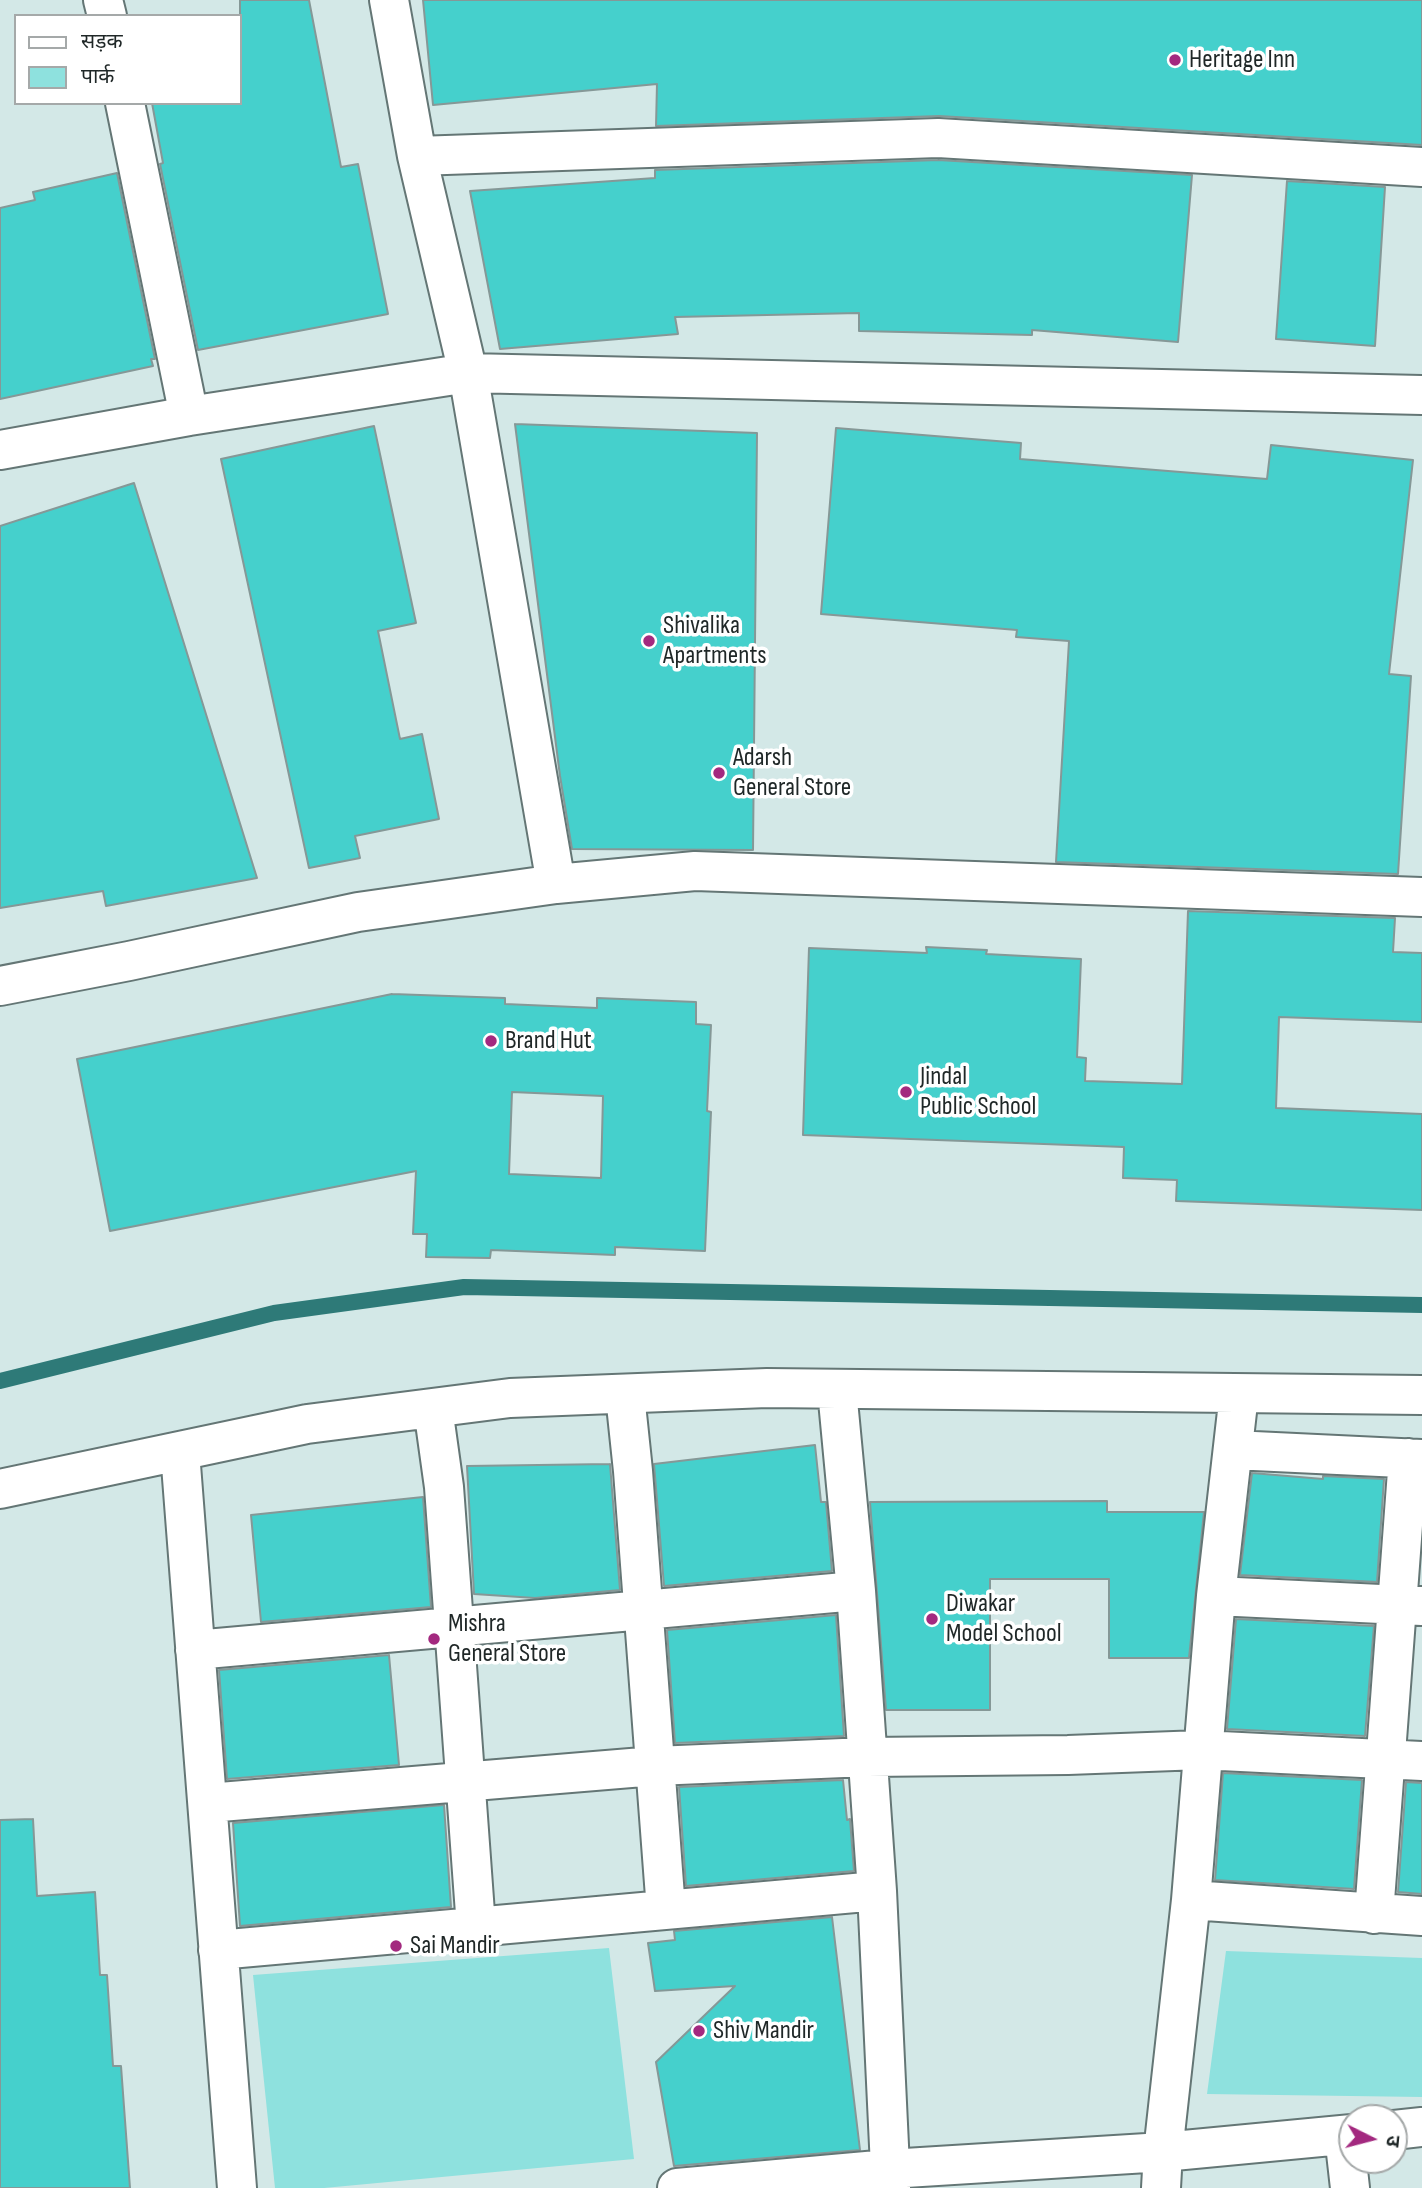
<!DOCTYPE html>
<html>
<head>
<meta charset="utf-8">
<style>
	body { margin:0 }
	#map { position:relative; width:1422px; height:2188px; overflow:hidden; background:#d3e8e7; font-family:"Sofia Sans Condensed","Noto Sans Devanagari",sans-serif }
	canvas { display:block }
	.legend { position:absolute; left:14px; top:14px; width:228px; height:91px; box-sizing:border-box; background:#fff; border:2px solid #a5a9a9; margin:0; padding:9px 12px; list-style:none; font-size:21px; color:#1f2727 }
	.legend li { display:flex; align-items:center; gap:14px; height:35px }
	.legend b { width:35px; border:2px solid #a5a9a9 }
	.north { position:absolute; left:1338px; top:2104px; width:70px; height:70px; box-sizing:border-box; background:#fff; border:2px solid #a5a9a9; border-radius:50%; rotate:96deg; font-size:19px; font-weight:700; line-height:28px; text-align:center; color:#1f2727 }
	.north::after { content:''; display:block; margin:auto; width:24px; height:32px; background:#a3297f; clip-path:polygon(50% 0,100% 100%,50% 72%,0 100%) }
</style>
</head>
<body>
<div id="map">
<canvas width="1422" height="2188"></canvas>
<ul class="legend">
<li><b style="height:9px;background:#fff"></b>सड़क</li>
<li><b style="height:19px;background:#8ee1de"></b>पार्क</li>
</ul>
<div class="north">उ</div>
</div>
<script>
const context = document.querySelector('canvas').getContext('2d');
context.lineJoin = 'round';
function fillPath(path, color) {
  context.fillStyle = color;
  context.fill(path, 'evenodd');
}
function poly(rows) {
  const path = new Path2D();
  for (const r of rows) {
    path.moveTo(r[0], r[1]);
    for (let i = 2; i < r.length; i += 2) path.lineTo(r[i], r[i + 1]);
  }
  return path;
}
function trace(path, color, width, dash) {
  context.strokeStyle = color;
  context.lineWidth = width;
  context.lineCap = dash ? 'butt' : 'round';
  context.setLineDash(dash || []);
  context.stroke(path);
}
function drawText(font, color, halo, rows, align = 'center') {
  context.font = font + ' "Sofia Sans Condensed",sans-serif';
  context.lineWidth = 7;
  context.setLineDash([]);
  context.textBaseline = 'middle';
  context.strokeStyle = halo;
  context.fillStyle = color;
  for (const [text, x, y, turn = 0] of rows) {
    context.save();
    context.translate(x, y);
    context.rotate((+turn || 0) * Math.PI / 180);
    context.textAlign = isNaN(turn) ? turn : align;
    if (halo) context.strokeText(text, 0, 0);
    context.fillText(text, 0, 0);
    context.restore();
  }
}
fillPath(poly([
	[609,1948,634,2159,324,2188,275,2188,253,1975],
	[1226,1951,1422,1958,1422,2097,1207,2094]
]), '#8ee1de');
trace(poly([
	[0,1381,274,1313,464,1287,1422,1305]
]), '#2e7a78', 16);
const building = poly([
	[240,0,309,0,341,167,358,164,388,314,198,350,160,164,163,163,152,103,240,103,240,0],
	[423,0,1422,0,1422,145,939,116,656,126,657,84,433,105,423,0],
	[938,160,1192,175,1178,342,1032,330,1032,335,859,331,859,313,675,317,678,334,500,349,470,191,655,178,655,170,938,160],
	[117,173,155,359,151,359,153,366,0,399,0,208,35,200,33,192,117,173],
	[1287,181,1385,187,1375,346,1276,339,1287,181],
	[515,424,757,433,753,850,572,849,560,776,515,424],
	[374,426,416,623,378,631,400,739,422,734,439,819,355,836,360,858,309,868,221,459,374,426],
	[836,428,1021,443,1020,459,1267,479,1271,445,1413,460,1389,674,1411,676,1398,874,1056,862,1069,641,1016,637,1017,630,821,614,836,428],
	[134,483,257,878,106,906,103,891,0,908,0,526,134,483],
	[1188,911,1395,918,1393,952,1422,953,1422,1022,1279,1017,1276,1108,1422,1114,1422,1210,1176,1201,1177,1180,1123,1178,1124,1147,803,1135,809,948,927,953,926,947,987,950,986,954,1081,959,1077,1057,1086,1058,1085,1081,1182,1084,1188,911],
	[392,994,505,998,505,1004,597,1008,597,998,696,1002,696,1024,711,1025,707,1111,711,1112,705,1251,615,1247,615,1255,491,1250,490,1258,426,1257,427,1234,413,1234,416,1171,110,1231,77,1059,392,994],
	[512,1092,603,1096,601,1178,509,1174,512,1092],
	[815,1445,821,1502,826,1502,832,1571,664,1586,654,1464,815,1445],
	[610,1464,620,1590,535,1598,474,1594,467,1466,610,1464],
	[1252,1473,1323,1479,1323,1476,1384,1479,1377,1582,1240,1575,1252,1473],
	[423,1497,431,1607,261,1622,251,1515,423,1497],
	[1107,1501,1107,1512,1204,1512,1189,1658,1109,1658,1109,1579,990,1579,990,1710,886,1710,870,1502,1107,1501],
	[836,1615,844,1736,675,1743,667,1630,836,1615],
	[1236,1619,1374,1626,1365,1736,1227,1729,1236,1619],
	[389,1655,399,1765,227,1779,219,1670,389,1655],
	[1223,1773,1362,1780,1354,1889,1215,1880,1223,1773],
	[843,1780,847,1820,850,1819,854,1871,686,1886,679,1787,843,1780],
	[1406,1782,1422,1783,1422,1894,1398,1892,1406,1782],
	[444,1805,451,1907,240,1926,233,1823,444,1805],
	[33,1819,37,1896,95,1892,100,1975,107,1975,113,2066,121,2066,130,2188,0,2188,0,1820,33,1819],
	[832,1917,860,2150,674,2166,656,2062,735,1986,655,1991,648,1943,675,1940,674,1931,832,1917]
]);
fillPath(building, '#45d0cc');
trace(building, '#859897', 2);
const minor = poly([
	[103,0,107,16],
	[389,0,417,156,468,373,556,884],
	[125,103,189,416],
	[417,156,938,138,1422,167],
	[0,450,189,416,468,373,1422,395],
	[0,986,129,961,358,912,556,884,695,871,1422,897],
	[837,1390,856,1591,877,1891,891,2188],
	[625,1395,633,1471,666,1910],
	[433,1408,444,1487,476,1927],
	[1233,1450,1422,1459],
	[180,1452,237,2188],
	[0,1489,307,1424,510,1398,767,1388,1422,1395],
	[1216,1596,1422,1606],
	[195,1650,856,1591],
	[208,1803,655,1766,867,1757,1068,1755,1201,1750,1422,1761],
	[1191,1900,1422,1916],
	[1374,1914,1408,1458],
	[218,1950,877,1891],
	[1394,2130,1422,2127],
	[1344,2135,1350,2188],
	[677,2188,889,2169,1163,2152,1352,2134],
	[1161,2188,1163,2152,1191,1900,1216,1596,1239,1394]
]);
trace(minor, '#647675', 42);
trace(minor, '#fff', 38);
for (const [x, y, r, color] of [
	[1175,60,7,"#a3297f"],
	[649,641,7,"#a3297f"],
	[719,773,7,"#a3297f"],
	[491,1041,7,"#a3297f"],
	[906,1092,7,"#a3297f"],
	[932,1619,7,"#a3297f"],
	[434,1639,7,"#a3297f"],
	[396,1946,7,"#a3297f"],
	[699,2031,7,"#a3297f"]
]) {
  const dot = new Path2D();
  dot.arc(x, y, r, 0, 2 * Math.PI);
  context.fillStyle = color;
  context.fill(dot);
  trace(dot, '#fff', 2.5);
}
drawText('26px', '#1f2727', '#fff', [
	["Heritage Inn",1189,60],
	["Shivalika",663,626],
	["Apartments",663,656],
	["Adarsh",733,758],
	["General Store",733,788],
	["Brand Hut",505,1041],
	["Jindal",920,1077],
	["Public School",920,1107],
	["Diwakar",946,1604],
	["Model School",946,1634],
	["Mishra",448,1624],
	["General Store",448,1654],
	["Sai Mandir",410,1946],
	["Shiv Mandir",713,2031]
], 'left');
</script>
</body>
</html>
